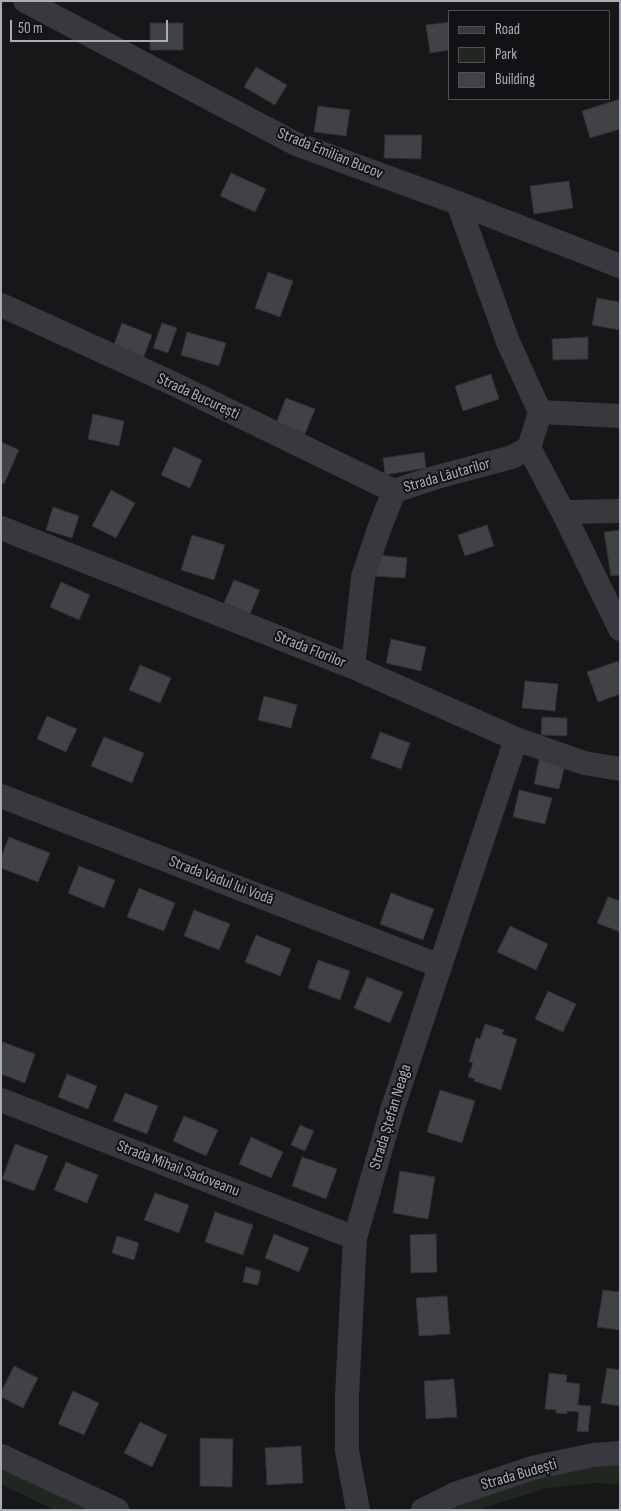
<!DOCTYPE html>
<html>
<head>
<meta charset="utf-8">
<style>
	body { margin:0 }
	#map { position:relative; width:621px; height:1511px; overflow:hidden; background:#171719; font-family:"Sofia Sans Condensed",sans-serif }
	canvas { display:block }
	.frame { position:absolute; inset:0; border:2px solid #a9adb9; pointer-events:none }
	.legend { position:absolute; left:448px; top:10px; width:162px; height:90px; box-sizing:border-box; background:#121214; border:1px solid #4e5056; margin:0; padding:6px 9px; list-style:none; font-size:15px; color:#a9adb9 }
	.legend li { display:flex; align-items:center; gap:10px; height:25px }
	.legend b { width:25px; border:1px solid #4e5056 }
	.scale { position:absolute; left:10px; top:20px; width:158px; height:22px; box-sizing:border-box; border:2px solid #a9adb9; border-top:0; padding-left:6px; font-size:15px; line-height:18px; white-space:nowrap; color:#a9adb9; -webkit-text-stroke:4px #121214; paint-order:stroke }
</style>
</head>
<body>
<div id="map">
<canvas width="621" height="1511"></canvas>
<div class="frame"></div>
<ul class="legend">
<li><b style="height:6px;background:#38383e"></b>Road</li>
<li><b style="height:14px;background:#1f2720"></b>Park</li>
<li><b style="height:14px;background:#414246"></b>Building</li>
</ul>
<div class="scale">50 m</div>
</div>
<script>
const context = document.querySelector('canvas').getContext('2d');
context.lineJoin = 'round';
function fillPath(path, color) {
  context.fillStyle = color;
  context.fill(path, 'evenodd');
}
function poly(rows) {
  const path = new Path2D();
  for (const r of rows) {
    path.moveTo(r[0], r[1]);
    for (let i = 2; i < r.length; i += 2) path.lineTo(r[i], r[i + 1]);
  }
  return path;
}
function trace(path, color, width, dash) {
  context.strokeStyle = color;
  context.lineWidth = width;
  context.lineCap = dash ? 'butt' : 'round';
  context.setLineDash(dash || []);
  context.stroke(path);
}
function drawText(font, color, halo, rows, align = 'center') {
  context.font = font + ' "Sofia Sans Condensed",sans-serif';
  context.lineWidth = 4;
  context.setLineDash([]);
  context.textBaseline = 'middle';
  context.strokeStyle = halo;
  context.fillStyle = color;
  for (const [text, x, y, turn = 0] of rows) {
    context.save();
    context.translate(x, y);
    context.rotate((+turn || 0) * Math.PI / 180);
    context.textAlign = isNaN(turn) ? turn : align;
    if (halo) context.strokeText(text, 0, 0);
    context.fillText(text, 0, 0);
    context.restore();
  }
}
fillPath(poly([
	[620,1463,620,1485,598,1483,547,1488,477,1510,449,1510,462,1504,556,1473],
	[1,1468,90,1510,54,1510,1,1484]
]), '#1f2720');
const building = poly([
	[450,22,450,50,430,53,426,25,450,22],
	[150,23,183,23,183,50,150,50,150,23],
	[256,67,287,85,275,105,244,87,256,67],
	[620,99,620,129,590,138,582,111,620,99],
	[318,106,350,110,346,136,314,132,318,106],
	[385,135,422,135,421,159,384,158,385,135],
	[231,173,266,189,255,212,220,196,231,173],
	[569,181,573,208,534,214,530,186,569,181],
	[268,272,293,281,280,317,255,308,268,272],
	[597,298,620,302,620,330,592,325,597,298],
	[122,323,152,335,143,359,113,347,122,323],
	[162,323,177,328,168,353,153,348,162,323],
	[187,332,226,343,219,366,181,355,187,332],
	[588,337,588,359,553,360,552,339,588,337],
	[491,374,499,399,463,411,455,386,491,374],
	[286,398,315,409,305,434,276,423,286,398],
	[93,414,124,421,119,446,88,439,93,414],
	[1,442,19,450,4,484,1,483,1,442],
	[174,447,202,460,190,488,161,475,174,447],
	[424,452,426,468,385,475,383,458,424,452],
	[111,490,135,503,116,538,92,526,111,490],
	[53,507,79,516,72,538,46,530,53,507],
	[487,525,494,546,465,556,458,535,487,525],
	[620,530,620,575,611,576,604,532,620,530],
	[192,535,225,545,214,580,181,570,192,535],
	[377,555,407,558,405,578,375,576,377,555],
	[234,580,260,590,250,614,224,603,234,580],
	[61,582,90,595,79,620,50,607,61,582],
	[391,639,426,647,421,671,386,663,391,639],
	[618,661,620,665,620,694,598,702,587,672,618,661],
	[140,665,171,678,160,703,129,690,140,665],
	[525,681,558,684,555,711,522,708,525,681],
	[264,696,297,705,291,728,258,720,264,696],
	[47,716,77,729,66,752,37,739,47,716],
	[542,717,567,718,567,736,541,735,542,717],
	[380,732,410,743,401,769,371,758,380,732],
	[104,737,144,753,132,783,91,766,104,737],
	[539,760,565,765,559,789,534,784,539,760],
	[519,790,552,798,545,824,513,817,519,790],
	[9,837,50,853,38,882,1,868,1,857,9,837],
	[79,866,115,880,104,908,68,893,79,866],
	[139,888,175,903,164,931,127,917,139,888],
	[391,893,434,909,423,940,380,924,391,893],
	[608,897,620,901,620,932,597,923,608,897],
	[194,910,230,924,219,950,184,936,194,910],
	[510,926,548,944,536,970,497,952,510,926],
	[256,935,291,949,280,976,245,962,256,935],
	[318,960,350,971,340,1000,308,988,318,960],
	[367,977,403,992,390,1023,354,1008,367,977],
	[548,991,576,1004,563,1032,535,1019,548,991],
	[485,1024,504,1030,502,1034,517,1039,501,1090,474,1081,475,1079,468,1077,473,1063,469,1062,476,1038,480,1039,485,1024],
	[3,1042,35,1054,25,1083,1,1074,1,1048,3,1042],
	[67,1074,97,1086,88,1109,58,1097,67,1074],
	[440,1090,475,1101,462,1143,427,1132,440,1090],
	[125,1093,158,1106,147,1134,113,1121,125,1093],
	[184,1116,218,1130,206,1156,173,1141,184,1116],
	[300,1125,314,1131,305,1151,291,1145,300,1125],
	[251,1137,283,1152,271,1178,239,1164,251,1137],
	[15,1144,48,1156,34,1191,2,1179,15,1144],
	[302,1157,337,1169,326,1199,292,1186,302,1157],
	[66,1162,98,1175,87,1203,54,1190,66,1162],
	[400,1171,435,1177,428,1219,393,1213,400,1171],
	[155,1193,189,1205,179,1233,144,1220,155,1193],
	[215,1212,253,1225,243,1255,205,1242,215,1212],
	[274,1234,309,1248,299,1272,265,1258,274,1234],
	[436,1234,437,1272,411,1273,410,1235,436,1234],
	[117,1236,139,1243,134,1260,112,1253,117,1236],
	[246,1267,261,1271,258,1285,243,1282,246,1267],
	[603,1290,620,1292,620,1330,597,1327,603,1290],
	[447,1296,450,1334,419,1336,416,1298,447,1296],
	[14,1366,38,1378,23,1408,1,1397,1,1392,14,1366],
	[607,1368,620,1370,620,1406,601,1403,607,1368],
	[549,1373,567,1375,566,1382,580,1384,578,1405,591,1406,588,1432,577,1431,579,1412,567,1411,567,1414,556,1413,556,1410,545,1409,549,1373],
	[454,1379,457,1417,426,1419,424,1381,454,1379],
	[73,1391,99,1403,84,1435,58,1424,73,1391],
	[140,1422,167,1435,152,1467,124,1453,140,1422],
	[200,1438,233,1439,232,1487,200,1486,200,1438],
	[301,1446,303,1483,267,1485,265,1448,301,1446]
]);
fillPath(building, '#414246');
trace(building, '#313135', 1);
trace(poly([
	[25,1,296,144,458,203,620,266],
	[458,203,508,342,540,412,529,448,563,512,620,629],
	[1,305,174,384,394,491],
	[540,412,620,416],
	[563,512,620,511],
	[1,528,353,667,516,739,584,763,620,769],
	[353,667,363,577,379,529,394,491,437,477,512,457,529,448],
	[1,796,440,966],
	[1,1100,355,1238],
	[1,1456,117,1510],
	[358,1510,347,1451,347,1395,355,1238,392,1110,516,739],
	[423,1510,455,1494,536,1467,594,1455,620,1453]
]), '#38383e', 24);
drawText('16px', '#a9adb9', '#121214', [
	["Strada Emilian Bucov",330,154,22],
	["Strada București",198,397,25],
	["Strada Lăutarilor",447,476,-16],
	["Strada Florilor",310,650,22],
	["Strada Vadul lui Vodă",221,881,21],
	["Strada Ștefan Neaga",391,1117,-73],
	["Strada Mihail Sadoveanu",178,1169,21],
	["Strada Budești",519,1475,-16]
]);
</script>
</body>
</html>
